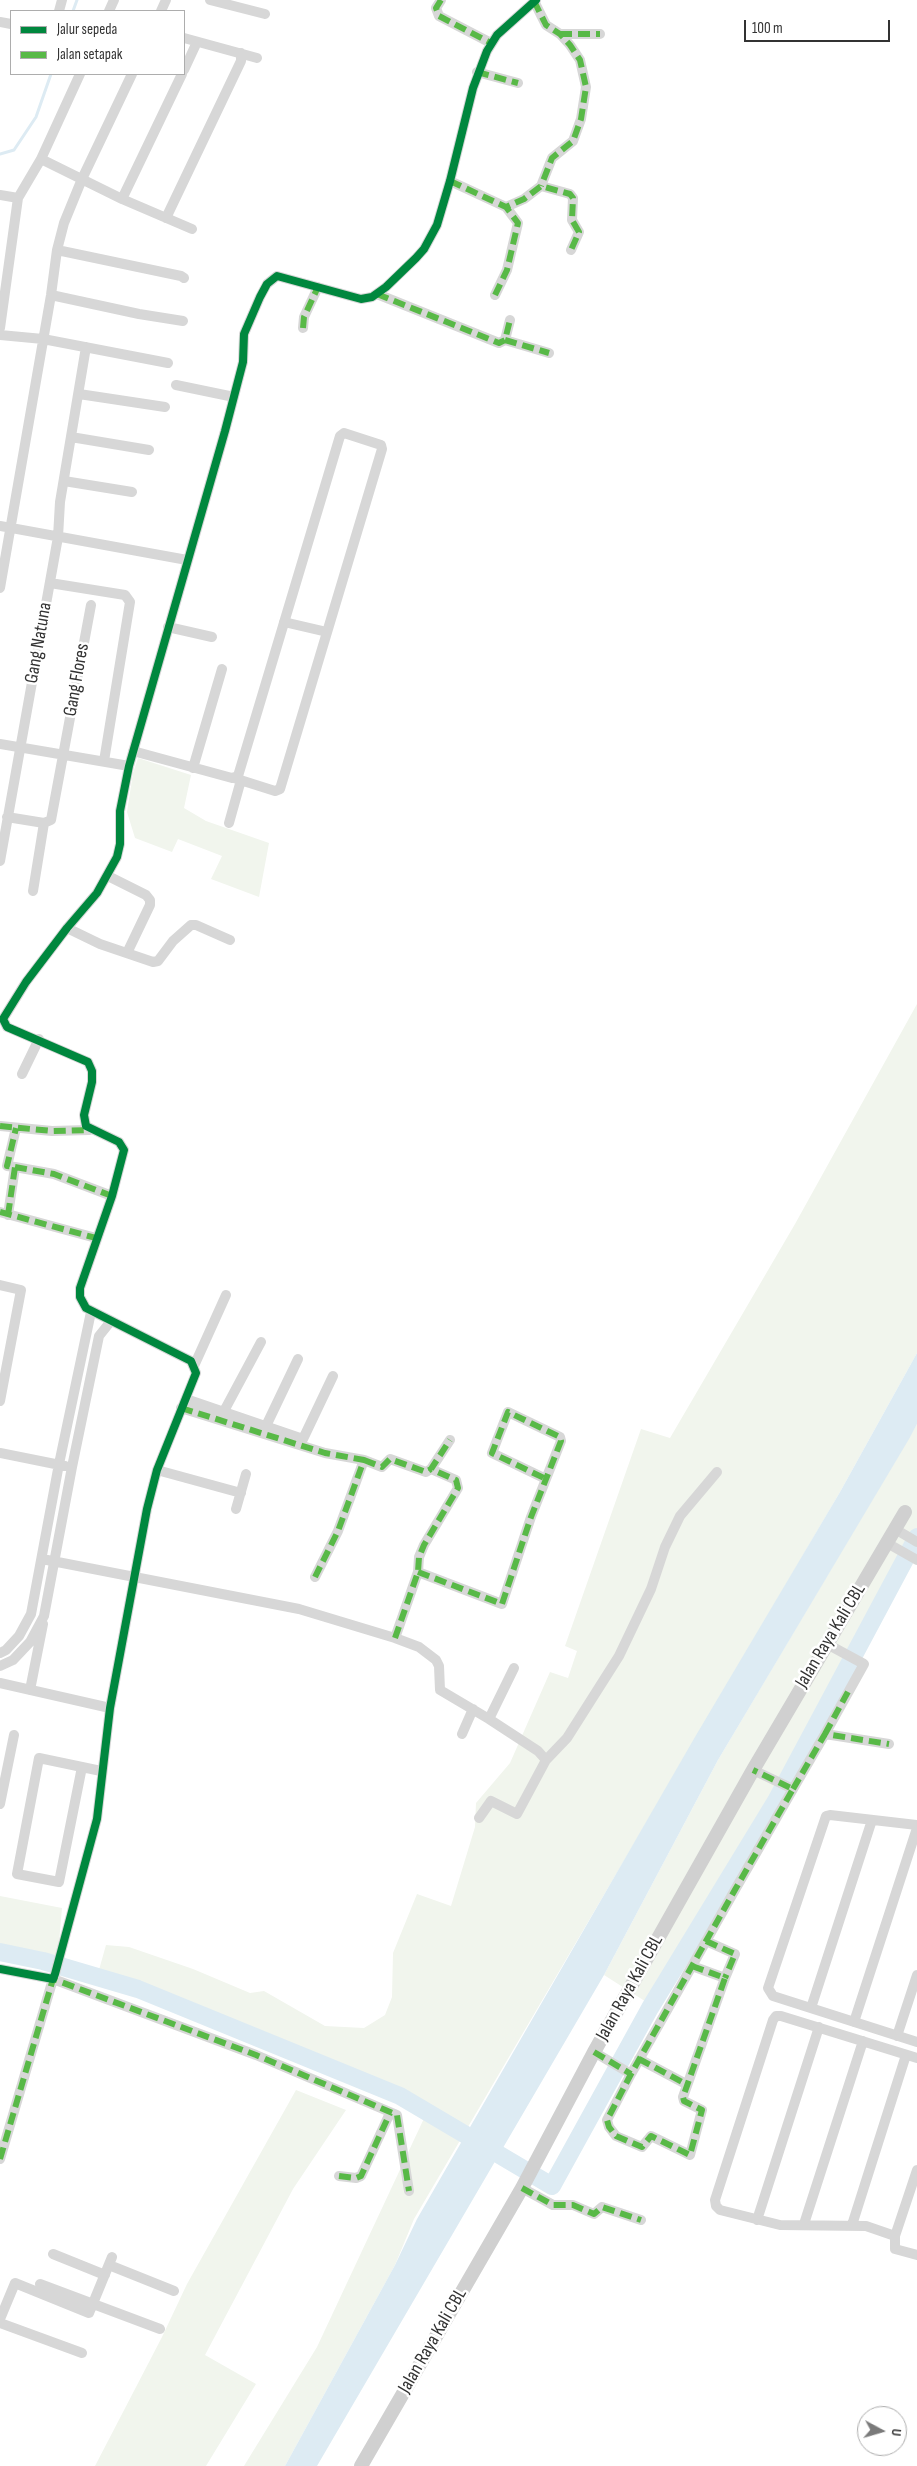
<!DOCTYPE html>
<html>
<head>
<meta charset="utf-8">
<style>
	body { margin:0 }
	#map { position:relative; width:917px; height:2466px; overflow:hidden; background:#fff; font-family:"Sofia Sans Condensed",sans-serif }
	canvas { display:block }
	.legend { position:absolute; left:10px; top:10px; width:175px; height:65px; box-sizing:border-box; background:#fff; border:1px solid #adadad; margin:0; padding:6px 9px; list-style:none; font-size:15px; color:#333 }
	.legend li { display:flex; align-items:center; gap:10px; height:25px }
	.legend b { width:25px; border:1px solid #adadad }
	.north { position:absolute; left:857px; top:2406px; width:50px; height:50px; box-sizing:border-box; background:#fff; border:1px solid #adadad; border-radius:50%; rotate:96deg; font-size:14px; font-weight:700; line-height:20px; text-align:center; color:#333 }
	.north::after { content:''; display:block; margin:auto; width:18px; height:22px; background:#7a7a7a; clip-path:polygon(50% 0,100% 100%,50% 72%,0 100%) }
	.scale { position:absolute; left:744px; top:20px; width:146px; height:22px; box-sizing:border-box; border:2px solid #333; border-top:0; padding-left:6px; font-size:15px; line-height:18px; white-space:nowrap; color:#333; -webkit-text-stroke:4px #fff; paint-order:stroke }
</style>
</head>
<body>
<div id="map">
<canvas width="917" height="2466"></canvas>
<ul class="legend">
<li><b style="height:6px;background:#00873e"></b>Jalur sepeda</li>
<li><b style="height:6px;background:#58b947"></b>Jalan setapak</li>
</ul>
<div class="north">U</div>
<div class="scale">100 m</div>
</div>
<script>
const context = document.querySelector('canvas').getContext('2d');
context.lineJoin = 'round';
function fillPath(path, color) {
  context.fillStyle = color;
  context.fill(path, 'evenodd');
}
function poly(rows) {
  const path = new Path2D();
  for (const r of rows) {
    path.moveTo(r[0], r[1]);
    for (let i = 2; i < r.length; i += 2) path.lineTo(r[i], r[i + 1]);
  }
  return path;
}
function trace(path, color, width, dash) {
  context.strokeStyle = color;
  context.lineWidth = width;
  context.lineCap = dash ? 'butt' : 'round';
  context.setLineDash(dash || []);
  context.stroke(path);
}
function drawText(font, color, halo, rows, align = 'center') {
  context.font = font + ' "Sofia Sans Condensed",sans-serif';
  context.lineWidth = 5;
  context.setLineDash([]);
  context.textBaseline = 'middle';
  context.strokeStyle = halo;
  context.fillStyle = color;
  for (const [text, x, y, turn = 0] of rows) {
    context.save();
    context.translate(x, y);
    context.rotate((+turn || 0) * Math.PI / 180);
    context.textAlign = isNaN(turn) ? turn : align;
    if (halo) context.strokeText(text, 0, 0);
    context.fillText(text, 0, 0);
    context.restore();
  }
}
fillPath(poly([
	[138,758,191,775,184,808,206,821,269,843,259,897,211,879,222,856,178,839,172,852,135,838,127,812,133,773],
	[917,1004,917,1353,840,1492,414,2219,395,2265,285,2466,244,2466,317,2347,427,2112,400,2096,138,1989,97,1977,106,1945,129,1947,193,1969,250,1993,264,1991,325,2026,364,2028,385,2015,392,1997,393,1953,417,1894,451,1906,475,1827,476,1803,510,1763,550,1672,568,1678,577,1651,565,1646,641,1429,670,1438,795,1224],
	[917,1424,917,1539,651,2005,604,1975,718,1760],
	[0,1896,62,1908,57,1965,0,1952],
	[296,2090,346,2110,293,2189,205,2355,256,2384,206,2466,95,2466,162,2337,187,2284]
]), '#f1f5ed');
fillPath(poly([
	[917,1353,917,1424,909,1439,718,1760,604,1975,317,2466,285,2466,395,2265,417,2219,695,1737,840,1492]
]), '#ddebf3');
trace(poly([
	[73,11,77,0],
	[0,154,14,150,36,117,51,74]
]), '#ddebf3', 3);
trace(poly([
	[0,1952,43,1961,138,1989,400,2096,552,2186,650,2008,776,1801,917,1537]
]), '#ddebf3', 18);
trace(poly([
	[210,0,265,14],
	[441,0,436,8,439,16,491,43],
	[534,1,546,25,560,34,570,45,580,60,586,87,581,119,573,141,552,158,541,186],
	[59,11,62,0],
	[109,11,114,0],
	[161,11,166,0],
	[0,22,11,24],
	[560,34,600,34],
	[184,38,257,58],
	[184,70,197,42],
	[477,72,518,83],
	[41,159,122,199,192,229],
	[450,181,506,207,524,199,541,186,570,194,573,198,572,220,579,232,571,250],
	[0,195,18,198],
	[122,199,182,74],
	[166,218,241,61,241,53],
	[57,250,181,276,184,278],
	[377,294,499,343,505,340,510,320],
	[51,295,139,314,183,321],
	[495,295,507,270,518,223,506,207],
	[0,328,18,198,41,159,80,74],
	[303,328,304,317,318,287],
	[0,335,43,339,168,363],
	[505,340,549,353],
	[176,385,234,397],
	[79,394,165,407],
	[71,437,149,450],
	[64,481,132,492],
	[0,526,187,560],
	[50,583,125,595,130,602,104,761],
	[0,588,51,295,57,250,64,223,82,179,132,74],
	[284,622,327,632],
	[168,627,212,637],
	[0,744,129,766],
	[133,751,232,778,238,776,340,436,344,433,381,445,382,449,280,789,275,791,234,778],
	[193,768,222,669],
	[7,817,44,823,51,820,91,605],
	[229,823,241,780],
	[0,861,58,537,60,502,86,347],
	[108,876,146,895,150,900,150,905,127,953],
	[33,891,44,823],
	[67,928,100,944,153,962,158,961,173,941,191,925,196,925,230,940],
	[22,1074,39,1039],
	[0,1126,52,1131,89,1130],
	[15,1167,54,1174,112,1196],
	[0,1212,96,1238],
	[8,1215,15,1167,7,1166,16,1128],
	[0,1285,21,1290,0,1401],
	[194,1366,226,1295],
	[186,1399,303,1439,333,1376],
	[181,1408,325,1453,364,1460,338,1531,315,1577],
	[223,1413,261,1342],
	[266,1426,298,1359],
	[0,1453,65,1466],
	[364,1460,382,1467,390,1459,426,1472,431,1469],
	[157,1470,241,1493],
	[236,1509,246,1474],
	[895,1529,917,1542],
	[887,1543,917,1560],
	[42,1559,299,1609,395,1638,419,1647,436,1660,439,1666,440,1690,489,1719,514,1668],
	[418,1572,502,1604,531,1517,561,1441,560,1437,508,1412,492,1453,546,1479],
	[395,1638,418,1572,419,1557,424,1545,458,1488,456,1480,431,1469,450,1440],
	[0,1653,6,1650,19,1636,31,1614,59,1464,91,1312],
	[0,1666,13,1660,30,1642,44,1616,72,1467,99,1336,111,1321],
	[0,1683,110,1708],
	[30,1690,43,1624],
	[462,1734,473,1709],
	[825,1734,864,1664,827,1644],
	[546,1760,567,1738,619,1656,651,1589,665,1547,680,1516,717,1472],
	[82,1767,59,1882,17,1874,39,1758,82,1767,101,1771],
	[793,1789,825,1734,889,1744],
	[0,1804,14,1735],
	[479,1818,491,1801,517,1814,546,1760,538,1751,489,1719],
	[917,1825,830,1815,826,1816,768,1988,773,1996,917,2042],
	[706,1941,735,1954,725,1978],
	[692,1966,725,1978,683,2097,684,2101,702,2110,690,2155,651,2136,642,2147,616,2136,609,2127,607,2120,631,2074,736,1888,793,1789,753,1770],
	[0,1969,53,1979,55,1974,97,1819,110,1708,147,1509,157,1470,196,1373,191,1361,86,1308,80,1297,80,1288,112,1196,124,1150,119,1142,86,1126,84,1115,92,1082,92,1071,88,1062,7,1027,3,1019,26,982,67,928,97,893,117,857,120,844,120,811,129,766,225,431,243,362,244,334,260,297,267,284,277,276,361,299,372,297,386,287,416,258,424,249,437,225,450,181,473,88,487,51,497,35,536,0],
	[811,2008,872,1820],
	[854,2022,917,1828],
	[897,2036,917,1975],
	[594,2052,631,2074],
	[917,2058,781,2016,776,2016,773,2020,715,2200,716,2206,720,2210,780,2225,866,2226,895,2236,895,2249,917,2255],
	[639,2059,686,2084],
	[0,2159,53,1979,256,2055,397,2115,409,2191],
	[339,2176,356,2178,361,2176,390,2113],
	[522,2188,553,2205,573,2205,594,2214,602,2207,641,2220],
	[757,2220,819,2027],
	[804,2224,863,2041],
	[852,2225,906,2055],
	[895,2236,917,2170],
	[53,2254,105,2275],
	[109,2265,174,2291],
	[40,2284,160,2329],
	[0,2319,15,2283,89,2313,112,2257],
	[0,2323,82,2353]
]), '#d7d7d7', 10);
trace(poly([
	[361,2466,522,2188,594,2052,753,1770,905,1512]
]), '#d0d0d0', 14);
trace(poly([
	[441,0,436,8,439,16,491,43],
	[534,1,546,25,560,34,570,45,580,60,586,87,581,119,573,141,552,158,541,186],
	[560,34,600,34],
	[477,72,518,83],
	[450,181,506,207,524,199,541,186,570,194,573,198,572,220,579,232,571,250],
	[377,294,499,343,505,340,510,320],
	[495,295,507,270,518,223,506,207],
	[303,328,304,317,318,287],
	[505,340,549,353],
	[0,1126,52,1131,89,1130],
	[15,1167,54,1174,112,1196],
	[0,1212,96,1238],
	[8,1215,15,1167,7,1166,16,1128],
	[181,1408,325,1453,364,1460,338,1531,315,1577],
	[364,1460,382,1467,390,1459,426,1472,431,1469],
	[418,1572,502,1604,531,1517,561,1441,560,1437,508,1412,492,1453,546,1479],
	[395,1638,418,1572,419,1557,424,1545,458,1488,456,1480,431,1469,450,1440],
	[825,1734,850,1688],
	[793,1789,825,1734,889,1744],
	[706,1941,735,1954,725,1978],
	[692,1966,725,1978,683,2097,684,2101,702,2110,690,2155,651,2136,642,2147,616,2136,609,2127,607,2120,631,2074,736,1888,793,1789,753,1770],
	[594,2052,631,2074],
	[639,2059,686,2084],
	[0,2159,53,1979,256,2055,397,2115,409,2191],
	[339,2176,356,2178,361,2176,390,2113],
	[522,2188,553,2205,573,2205,594,2214,602,2207,641,2220]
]), '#58b947', 6, [12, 6]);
trace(poly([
	[0,1969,53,1979,55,1974,97,1819,110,1708,147,1509,157,1470,196,1373,191,1361,86,1308,80,1297,80,1288,112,1196,124,1150,119,1142,86,1126,84,1115,92,1082,92,1071,88,1062,7,1027,3,1019,26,982,67,928,97,893,117,857,120,844,120,811,129,766,225,431,243,362,244,334,260,297,267,284,277,276,361,299,372,297,386,287,416,258,424,249,437,225,450,181,473,88,487,51,497,35,536,0]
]), '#00873e', 8);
drawText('19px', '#333', '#fff', [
	["Gang Natuna",39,643,-80],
	["Gang Flores",77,680,-80],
	["Jalan Raya Kali CBL",831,1636,-59],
	["Jalan Raya Kali CBL",630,1988,-61],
	["Jalan Raya Kali CBL",433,2341,-60]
]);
</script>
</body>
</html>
